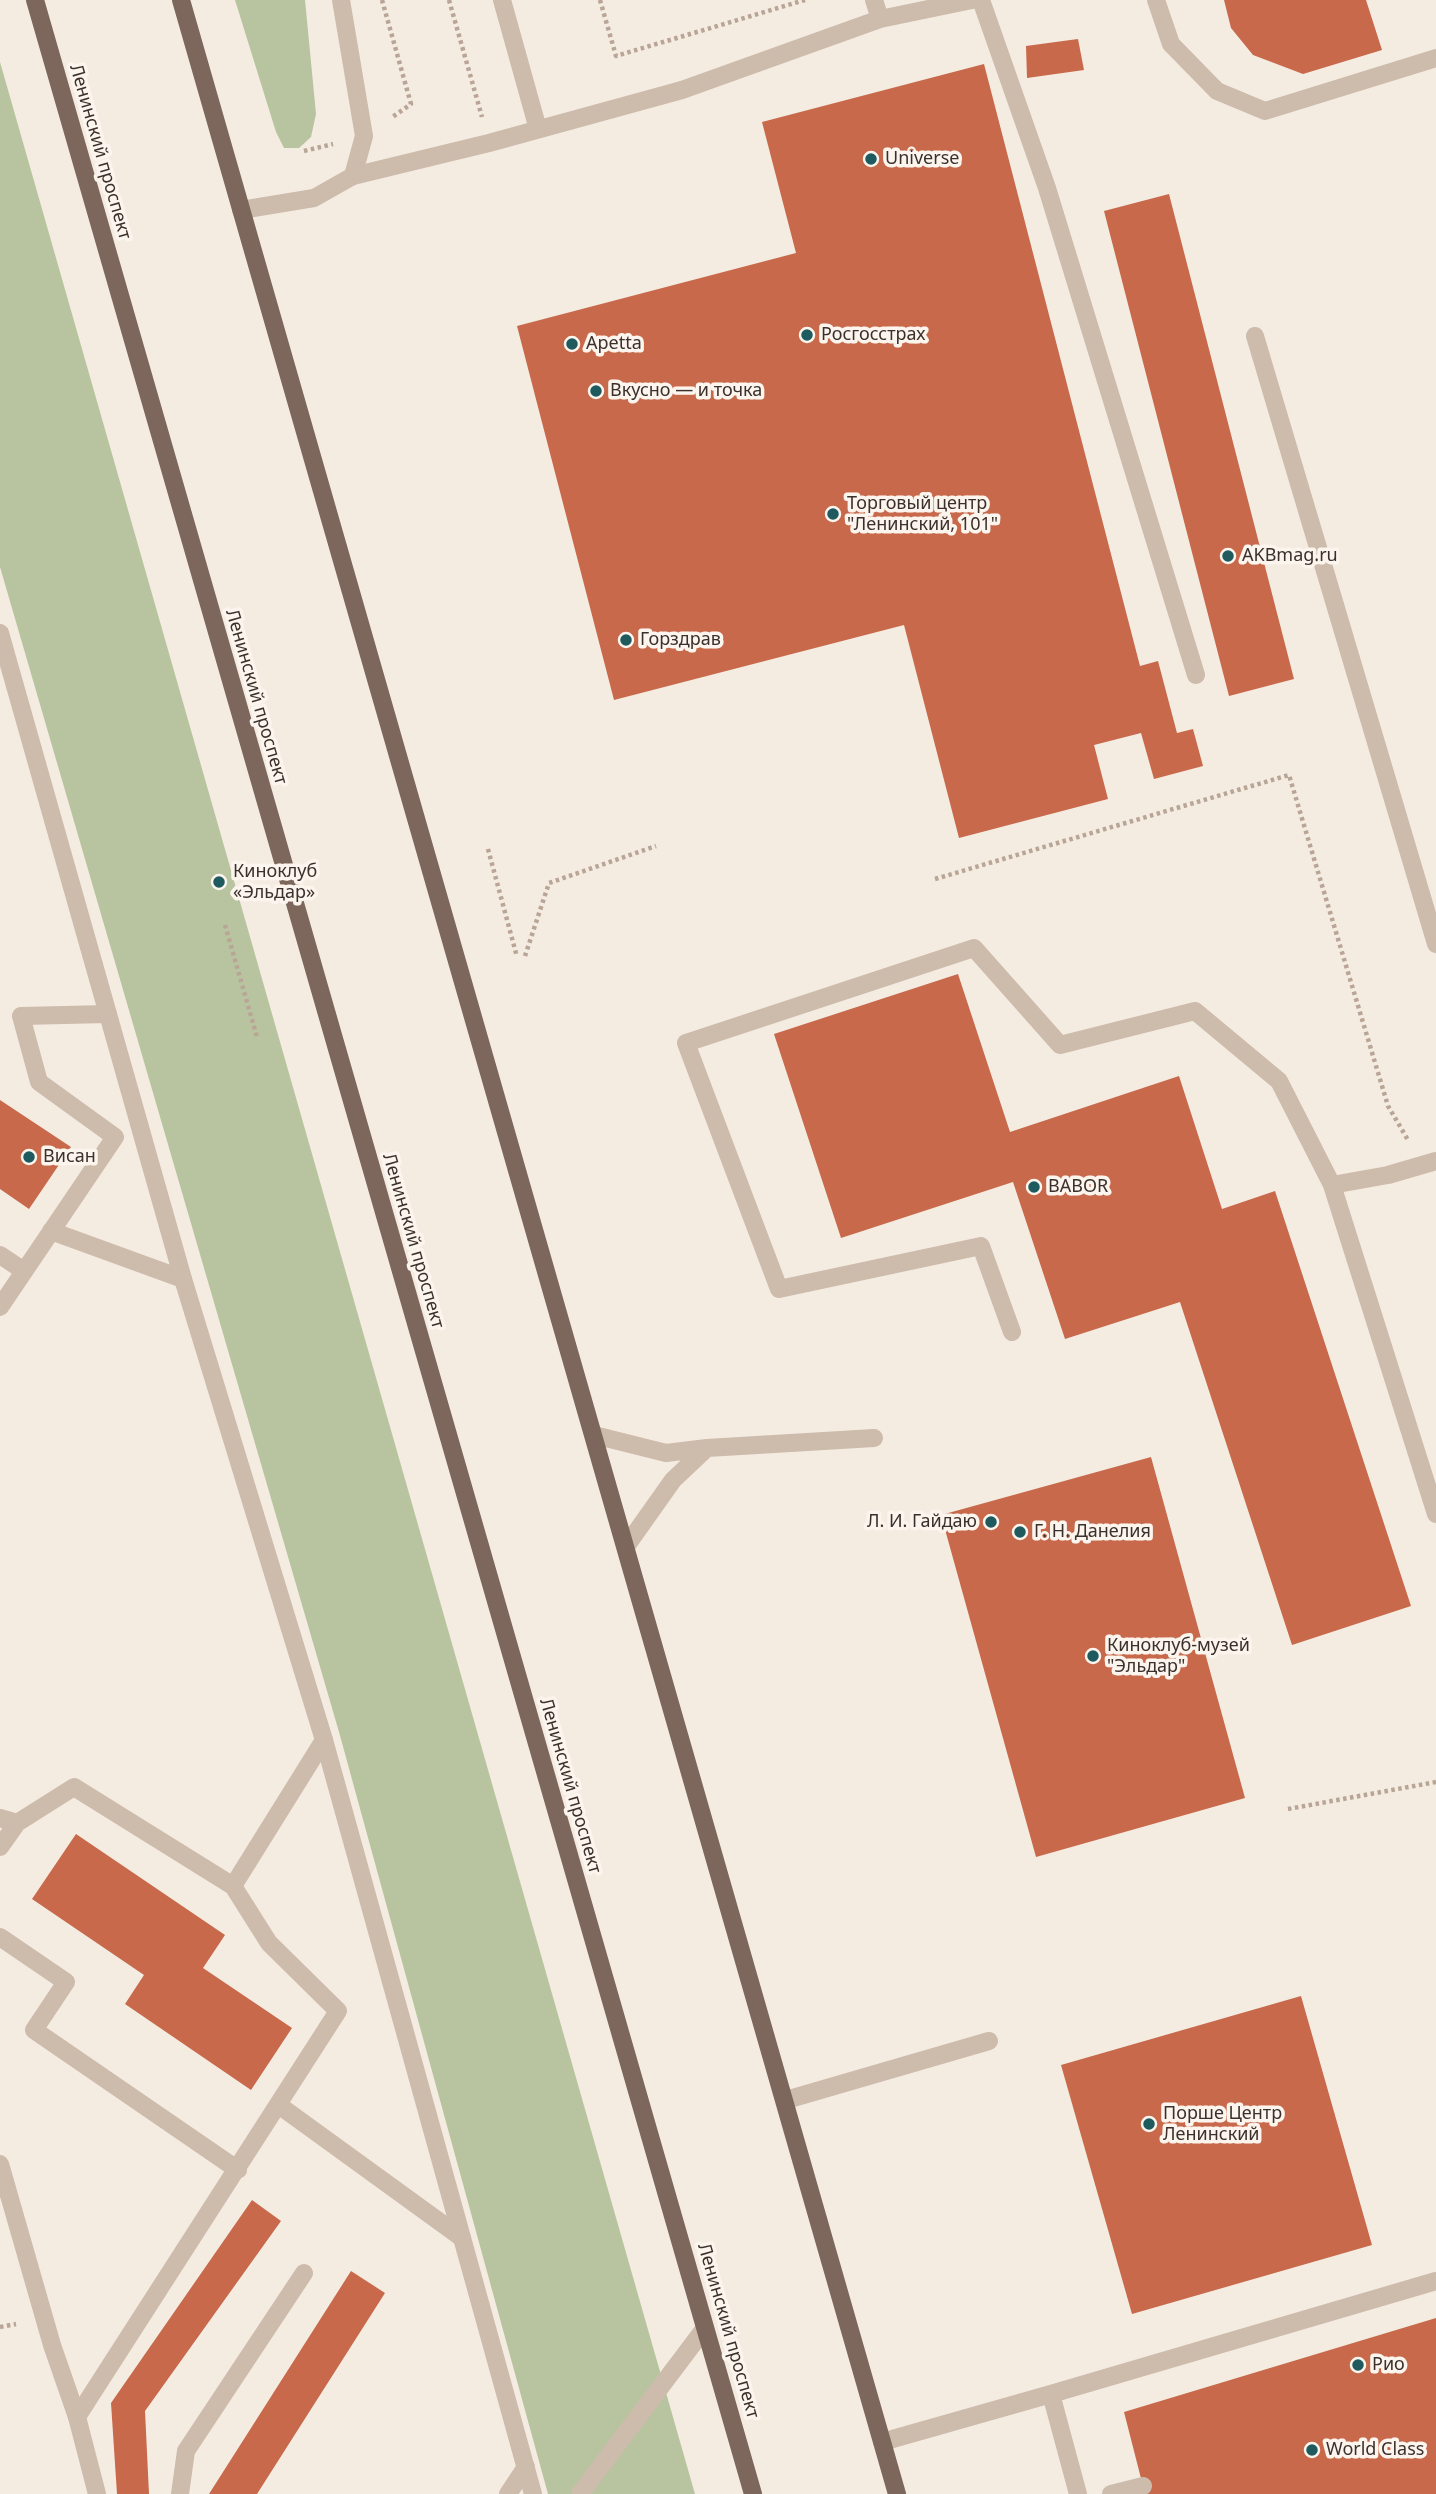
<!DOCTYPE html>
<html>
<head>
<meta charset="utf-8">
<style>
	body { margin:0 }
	canvas { display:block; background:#f4ebe1 }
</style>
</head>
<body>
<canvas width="1436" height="2494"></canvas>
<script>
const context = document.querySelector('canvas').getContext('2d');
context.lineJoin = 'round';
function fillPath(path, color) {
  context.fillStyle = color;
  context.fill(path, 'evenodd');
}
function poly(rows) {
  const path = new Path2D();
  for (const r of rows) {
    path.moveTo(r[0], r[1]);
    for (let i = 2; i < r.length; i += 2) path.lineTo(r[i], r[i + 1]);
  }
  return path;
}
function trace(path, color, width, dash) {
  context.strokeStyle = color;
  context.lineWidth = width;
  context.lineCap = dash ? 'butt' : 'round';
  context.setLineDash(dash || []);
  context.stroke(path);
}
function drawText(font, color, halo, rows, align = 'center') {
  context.font = font + ' "Noto Sans",sans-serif';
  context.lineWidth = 7;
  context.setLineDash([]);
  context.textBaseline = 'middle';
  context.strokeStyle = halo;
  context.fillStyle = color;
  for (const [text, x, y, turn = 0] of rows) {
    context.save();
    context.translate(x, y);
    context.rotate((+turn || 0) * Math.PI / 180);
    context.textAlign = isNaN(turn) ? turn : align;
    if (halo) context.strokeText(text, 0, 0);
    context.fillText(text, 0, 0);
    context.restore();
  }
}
fillPath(poly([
	[235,0,305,0,316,114,311,137,299,148,284,148,276,132],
	[0,62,695,2494,548,2494,339,1732,0,567]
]), '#b8c4a0');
fillPath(poly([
	[1224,0,1366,0,1382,50,1303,74,1253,55,1231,28],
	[1078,39,1084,70,1027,78,1026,46],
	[984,64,1140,666,1158,661,1177,733,1193,729,1203,766,1154,779,1141,733,1094,745,1108,799,959,838,904,625,614,700,517,326,796,253,762,122],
	[1169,194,1294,679,1229,696,1104,211],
	[958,974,1010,1132,1179,1076,1222,1209,1275,1191,1411,1606,1292,1645,1180,1302,1065,1339,1013,1182,841,1238,774,1034],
	[0,1100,71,1147,29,1209,0,1189],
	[1151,1457,1245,1798,1036,1857,941,1515],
	[76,1834,225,1935,203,1968,292,2028,251,2090,125,2004,144,1975,32,1899],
	[1301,1996,1372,2245,1132,2314,1061,2065],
	[252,2200,281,2221,145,2411,149,2494,117,2494,111,2403],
	[351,2271,385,2293,257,2494,209,2494],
	[1436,2318,1436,2494,1145,2494,1124,2412]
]), '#c8694b');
trace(poly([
	[382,0,411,104,391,118],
	[449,0,482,117],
	[600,0,616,56,805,0],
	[304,151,333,144],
	[488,849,517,957],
	[935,879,1289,775,1388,1106,1408,1140],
	[225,925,257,1037],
	[525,956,549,883,656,846],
	[1288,1809,1436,1782],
	[0,2327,16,2324]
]), '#b9a596', 4.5, [3.5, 3.5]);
trace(poly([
	[502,0,538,129],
	[981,0,1047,188,1196,675],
	[1156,0,1171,44,1217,91,1265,111,1436,58],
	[880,19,972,0],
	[353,176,489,143,682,90,880,19,874,0],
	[1255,336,1436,944],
	[1436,1161,1388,1175,1332,1185,1436,1514],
	[51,1231,183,1279],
	[0,1255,24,1271],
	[0,1307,115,1137,39,1082,21,1016,108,1014],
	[1012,1332,981,1246,779,1289,686,1043,974,948,1060,1045,1195,1011,1279,1081,1332,1185],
	[594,1435,666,1453,707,1448],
	[627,1545,673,1480,707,1448,874,1438],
	[0,1818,17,1823],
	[0,1847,17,1823,74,1787,233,1886,269,1943,338,2011,77,2417],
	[233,1886,324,1740],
	[0,1937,66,1982,34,2030,238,2170],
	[786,2100,989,2041],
	[280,2106,462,2238],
	[1051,2394,1436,2281],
	[882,2442,1051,2394,1078,2494],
	[180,2494,186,2451,304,2273],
	[508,2494,526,2467],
	[1111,2494,1143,2486]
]), '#cdbbac', 18);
trace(poly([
	[241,210,314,198,353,176,364,136,341,0],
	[0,633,183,1279,324,1740,533,2494],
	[0,2164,52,2345,77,2417,97,2494],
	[580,2494,705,2328]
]), '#cdbbac', 18);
trace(poly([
	[35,0,753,2494],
	[181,0,897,2494]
]), '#7d675c', 18);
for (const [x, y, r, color] of [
	[871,159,7,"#1f5a5e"],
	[807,335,7,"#1f5a5e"],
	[572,344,7,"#1f5a5e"],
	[596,391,7,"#1f5a5e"],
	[833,514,7,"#1f5a5e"],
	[1228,556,7,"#1f5a5e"],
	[626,640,7,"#1f5a5e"],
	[219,882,7,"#1f5a5e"],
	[29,1157,7,"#1f5a5e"],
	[1034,1187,7,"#1f5a5e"],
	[991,1522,7,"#1f5a5e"],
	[1020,1532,7,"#1f5a5e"],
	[1093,1656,7,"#1f5a5e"],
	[1149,2124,7,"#1f5a5e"],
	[1358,2365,7,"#1f5a5e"],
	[1312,2450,7,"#1f5a5e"]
]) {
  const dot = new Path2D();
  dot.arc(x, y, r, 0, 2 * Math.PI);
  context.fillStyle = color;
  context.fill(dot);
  trace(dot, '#fbf5ee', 2.5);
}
drawText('18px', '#3b302b', '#fbf5ee', [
	["Ленинский проспект",100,152,74],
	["Ленинский проспект",256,697,74],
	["Ленинский проспект",413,1241,74],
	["Ленинский проспект",570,1786,74],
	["Ленинский проспект",728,2331,74]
]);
drawText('18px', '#3b302b', '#fbf5ee', [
	["Universe",885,159],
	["Росгосстрах",821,335],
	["Apetta",586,344],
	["Вкусно — и точка",610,391],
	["Торговый центр",847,504],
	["\"Ленинский, 101\"",847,525],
	["AKBmag.ru",1242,556],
	["Горздрав",640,640],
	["Киноклуб",233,872],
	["«Эльдар»",233,893],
	["Висан",43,1157],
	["BABOR",1048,1187],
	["Л. И. Гайдаю",977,1522,"right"],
	["Г. Н. Данелия",1034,1532],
	["Киноклуб-музей",1107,1646],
	["\"Эльдар\"",1107,1667],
	["Порше Центр",1163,2114],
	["Ленинский",1163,2135],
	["Рио",1372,2365],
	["World Class",1326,2450]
], 'left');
</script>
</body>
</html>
